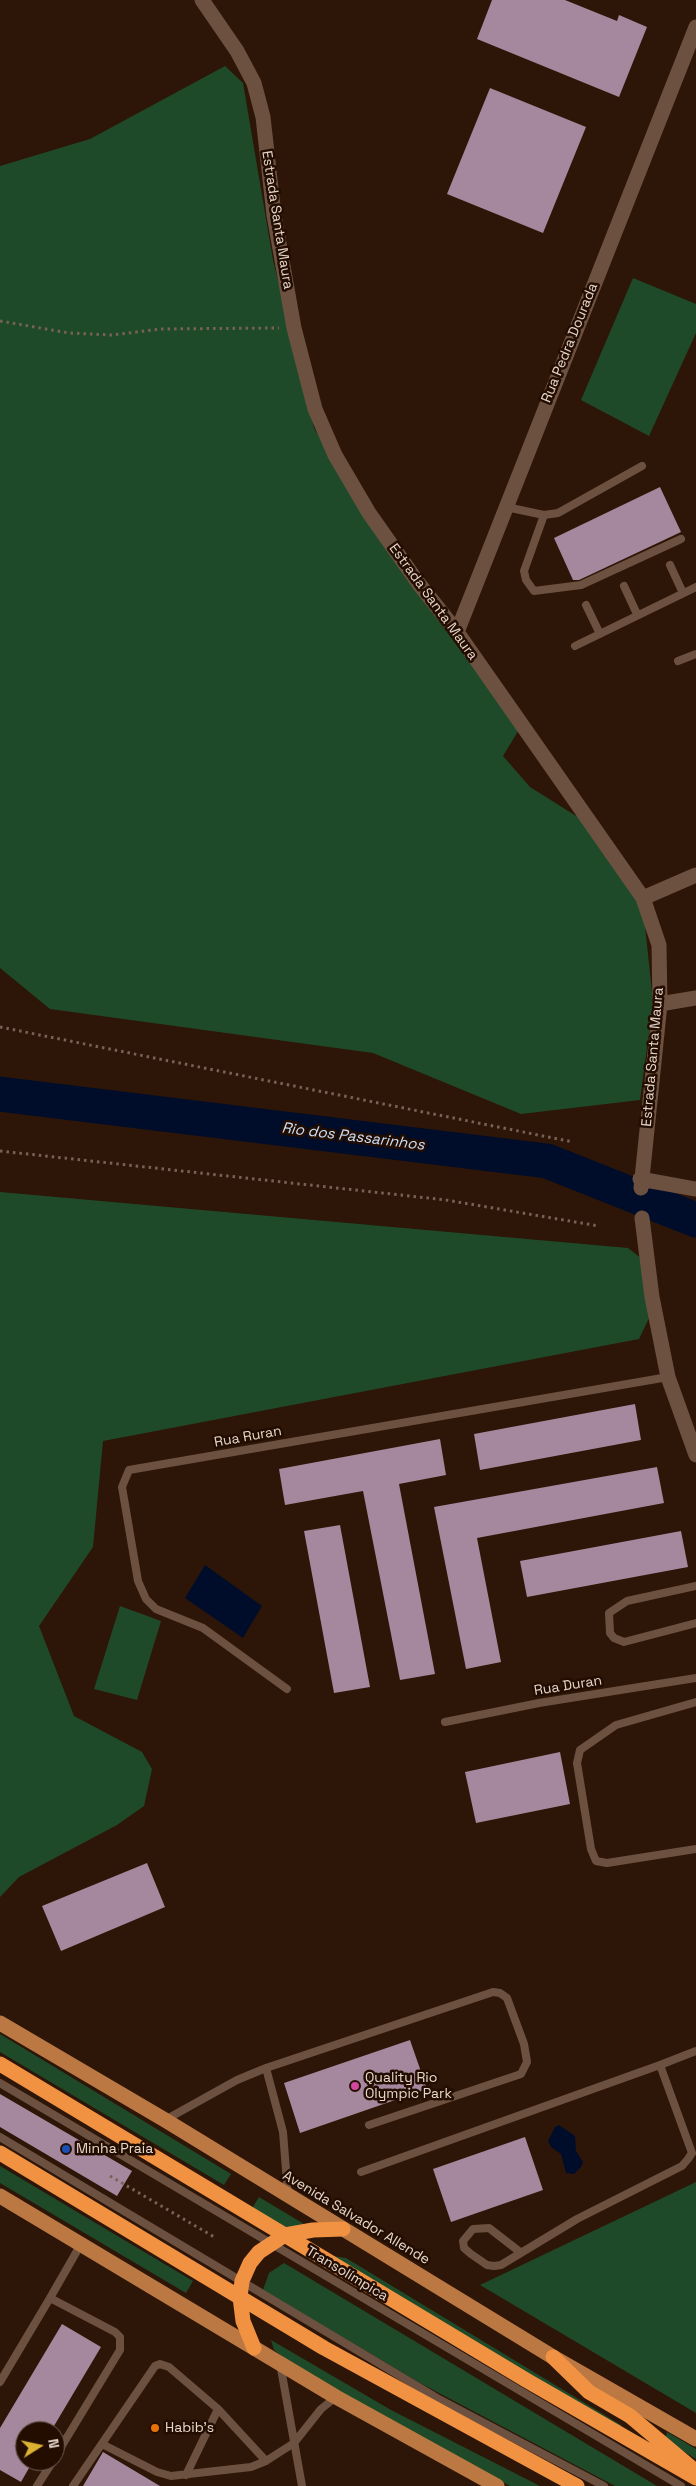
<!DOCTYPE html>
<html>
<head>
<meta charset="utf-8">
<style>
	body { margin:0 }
	#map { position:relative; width:696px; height:2486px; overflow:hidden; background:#2d1607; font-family:"Space Grotesk",sans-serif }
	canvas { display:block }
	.north { position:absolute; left:15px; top:2421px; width:50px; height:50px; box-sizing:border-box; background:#230d01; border:1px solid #715d52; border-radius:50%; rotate:80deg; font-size:14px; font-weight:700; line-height:20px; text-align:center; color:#e6d6cc }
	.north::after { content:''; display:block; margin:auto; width:18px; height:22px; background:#dcb233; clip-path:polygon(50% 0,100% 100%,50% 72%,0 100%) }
</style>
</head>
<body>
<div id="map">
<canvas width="696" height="2486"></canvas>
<div class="north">N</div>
</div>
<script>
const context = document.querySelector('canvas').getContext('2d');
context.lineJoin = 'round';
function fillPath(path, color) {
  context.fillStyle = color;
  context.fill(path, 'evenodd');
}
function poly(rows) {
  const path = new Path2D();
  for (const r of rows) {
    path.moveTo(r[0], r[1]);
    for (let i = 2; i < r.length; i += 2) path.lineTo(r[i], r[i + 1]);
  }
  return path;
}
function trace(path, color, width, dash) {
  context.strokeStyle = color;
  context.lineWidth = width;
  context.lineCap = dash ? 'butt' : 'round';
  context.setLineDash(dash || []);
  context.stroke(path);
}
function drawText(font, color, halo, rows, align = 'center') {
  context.font = font + ' "Space Grotesk",sans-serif';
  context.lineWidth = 5;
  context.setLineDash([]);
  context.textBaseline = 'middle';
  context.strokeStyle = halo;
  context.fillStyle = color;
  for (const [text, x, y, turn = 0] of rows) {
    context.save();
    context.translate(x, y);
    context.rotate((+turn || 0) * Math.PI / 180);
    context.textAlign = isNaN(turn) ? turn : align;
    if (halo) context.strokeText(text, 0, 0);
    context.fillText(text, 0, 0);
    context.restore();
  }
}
fillPath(poly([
	[225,66,243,83,273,260,314,428,405,577,520,728,503,756,530,787,592,826,642,897,653,1002,640,1100,521,1114,373,1053,50,1009,0,968,0,166,90,139],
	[633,278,696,304,696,333,649,436,581,400],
	[0,1192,628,1248,642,1259,650,1316,639,1339,103,1441,93,1547,39,1626,74,1716,142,1752,152,1769,144,1806,117,1825,19,1877,0,1897],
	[120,1606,161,1621,137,1700,94,1689],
	[0,2034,231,2174,224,2185,0,2052],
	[0,2166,193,2281,186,2293,0,2183],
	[696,2182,696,2413,480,2285],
	[259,2197,304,2224,288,2233,251,2210],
	[333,2256,346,2258,621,2425,625,2434],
	[284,2263,657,2486,615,2486,420,2383,263,2290,269,2273],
	[271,2340,391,2410,540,2486,510,2486,319,2385,274,2350],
	[667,2432,696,2449,696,2459,665,2440]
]), '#1f4a29');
fillPath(poly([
	[205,1565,262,1606,243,1638,185,1598],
	[559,2125,575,2136,576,2151,583,2162,581,2167,574,2174,566,2173,561,2154,551,2147,548,2141,555,2127]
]), '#000d2a');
trace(poly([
	[0,1094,547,1161,696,1220]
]), '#000d2a', 35);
fillPath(poly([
	[492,0,565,0,617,21,619,15,647,27,619,97,477,39],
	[490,88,586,127,543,233,447,194],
	[660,487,681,532,579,580,573,580,554,538],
	[635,1404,641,1440,480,1470,474,1434],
	[440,1439,446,1475,399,1484,435,1674,400,1680,363,1491,285,1505,279,1469],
	[657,1467,664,1503,477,1538,501,1662,466,1669,434,1507],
	[340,1525,370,1687,334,1693,304,1531],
	[681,1531,688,1567,527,1597,520,1561],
	[560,1752,570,1804,476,1823,465,1772],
	[147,1863,165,1907,61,1951,42,1906],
	[410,2040,427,2089,300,2133,284,2083],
	[0,2094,132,2171,117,2196,0,2127],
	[525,2137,543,2190,451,2222,433,2169],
	[62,2324,101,2347,51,2431,25,2431,25,2461,33,2461,21,2482,0,2470,0,2428],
	[103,2452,160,2486,83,2486]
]), '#a5889d');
trace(poly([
	[0,321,69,333,112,335,161,329,279,328],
	[0,1027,573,1142],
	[0,1151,446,1200,599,1226],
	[110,2176,216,2238]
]), '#776255', 3, [2.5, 4]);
trace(poly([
	[506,507,544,515,558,513,642,466],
	[544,515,524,571,526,580,534,591,581,585,681,539],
	[670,565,683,593],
	[624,586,637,614],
	[586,605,600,634],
	[575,646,696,587],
	[678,661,696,654],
	[696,1586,627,1601,609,1613,610,1633,614,1638,624,1642,696,1623],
	[287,1689,203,1628,156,1609,146,1599,138,1581,122,1487,129,1470,668,1377],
	[696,1702,616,1725,580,1750,577,1763,591,1849,596,1861,607,1863,696,1849],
	[445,1722,539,1703,696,1678],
	[660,2065,696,2051],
	[266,2068,283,2132,288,2196],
	[0,2083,681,2486],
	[165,2120,237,2080,266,2068,493,1992,500,1993,507,1998,524,2044,527,2062,521,2074,369,2125],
	[0,2137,437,2398,604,2486],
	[361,2172,660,2065,692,2153,688,2159,682,2166,577,2219,501,2265,494,2266,487,2265,471,2254,464,2248,463,2241,473,2229,489,2228,520,2252],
	[280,2363,302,2486],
	[0,2382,50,2298],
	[102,2444,157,2472,171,2476,251,2467,266,2461,294,2443,321,2409,336,2397],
	[55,2457,120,2350,120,2337,115,2332,50,2298,81,2244],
	[186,2475,218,2409],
	[37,2486,53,2461],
	[73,2486,155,2366,160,2364,169,2367,218,2409,266,2461]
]), '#6d5140', 8);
trace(poly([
	[202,0,237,51,254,83,263,117,274,215,294,328,315,409,335,455,369,513,419,584,457,632,643,898,659,945,660,1004,641,1188],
	[457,632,696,27],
	[643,898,696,875],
	[660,1004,696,998],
	[640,1179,696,1189],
	[642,1218,652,1297,668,1377,696,1455]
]), '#6d5140', 15);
trace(poly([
	[0,2023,165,2120,553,2357,696,2439],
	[0,2196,336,2397,497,2486]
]), '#bc7842', 15);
trace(poly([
	[0,2064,526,2380,696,2478],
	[0,2153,324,2348,577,2486],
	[254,2348,243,2321,240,2297,242,2281,250,2263,259,2252,285,2235,313,2230,343,2229],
	[553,2357,589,2392,630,2416,693,2469]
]), '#f19243', 15);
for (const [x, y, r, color] of [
	[355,2086,5,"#d1479c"],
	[66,2149,5,"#1a4fb4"],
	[155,2428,5,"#e8710a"]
]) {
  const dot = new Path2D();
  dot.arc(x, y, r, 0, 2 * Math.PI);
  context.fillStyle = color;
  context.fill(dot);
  trace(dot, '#230d01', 2);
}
drawText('14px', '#e6d6cc', '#230d01', [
	["Estrada Santa Maura",277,220,81],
	["Rua Pedra Dourada",570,343,-68],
	["Estrada Santa Maura",433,602,54],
	["Estrada Santa Maura",653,1057,-85],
	["Rua Ruran",248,1437,-10],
	["Rua Duran",568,1686,-9],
	["Avenida Salvador Allende",356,2218,31],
	["Transolímpica",347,2274,31]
]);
drawText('14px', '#e6d6cc', '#230d01', [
	["Quality Rio",365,2078],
	["Olympic Park",365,2094],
	["Minha Praia",76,2149],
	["Habib's",165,2428]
], 'left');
drawText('italic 15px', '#cae0fb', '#230d01', [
	["Rio dos Passarinhos",353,1137,7]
]);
</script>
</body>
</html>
